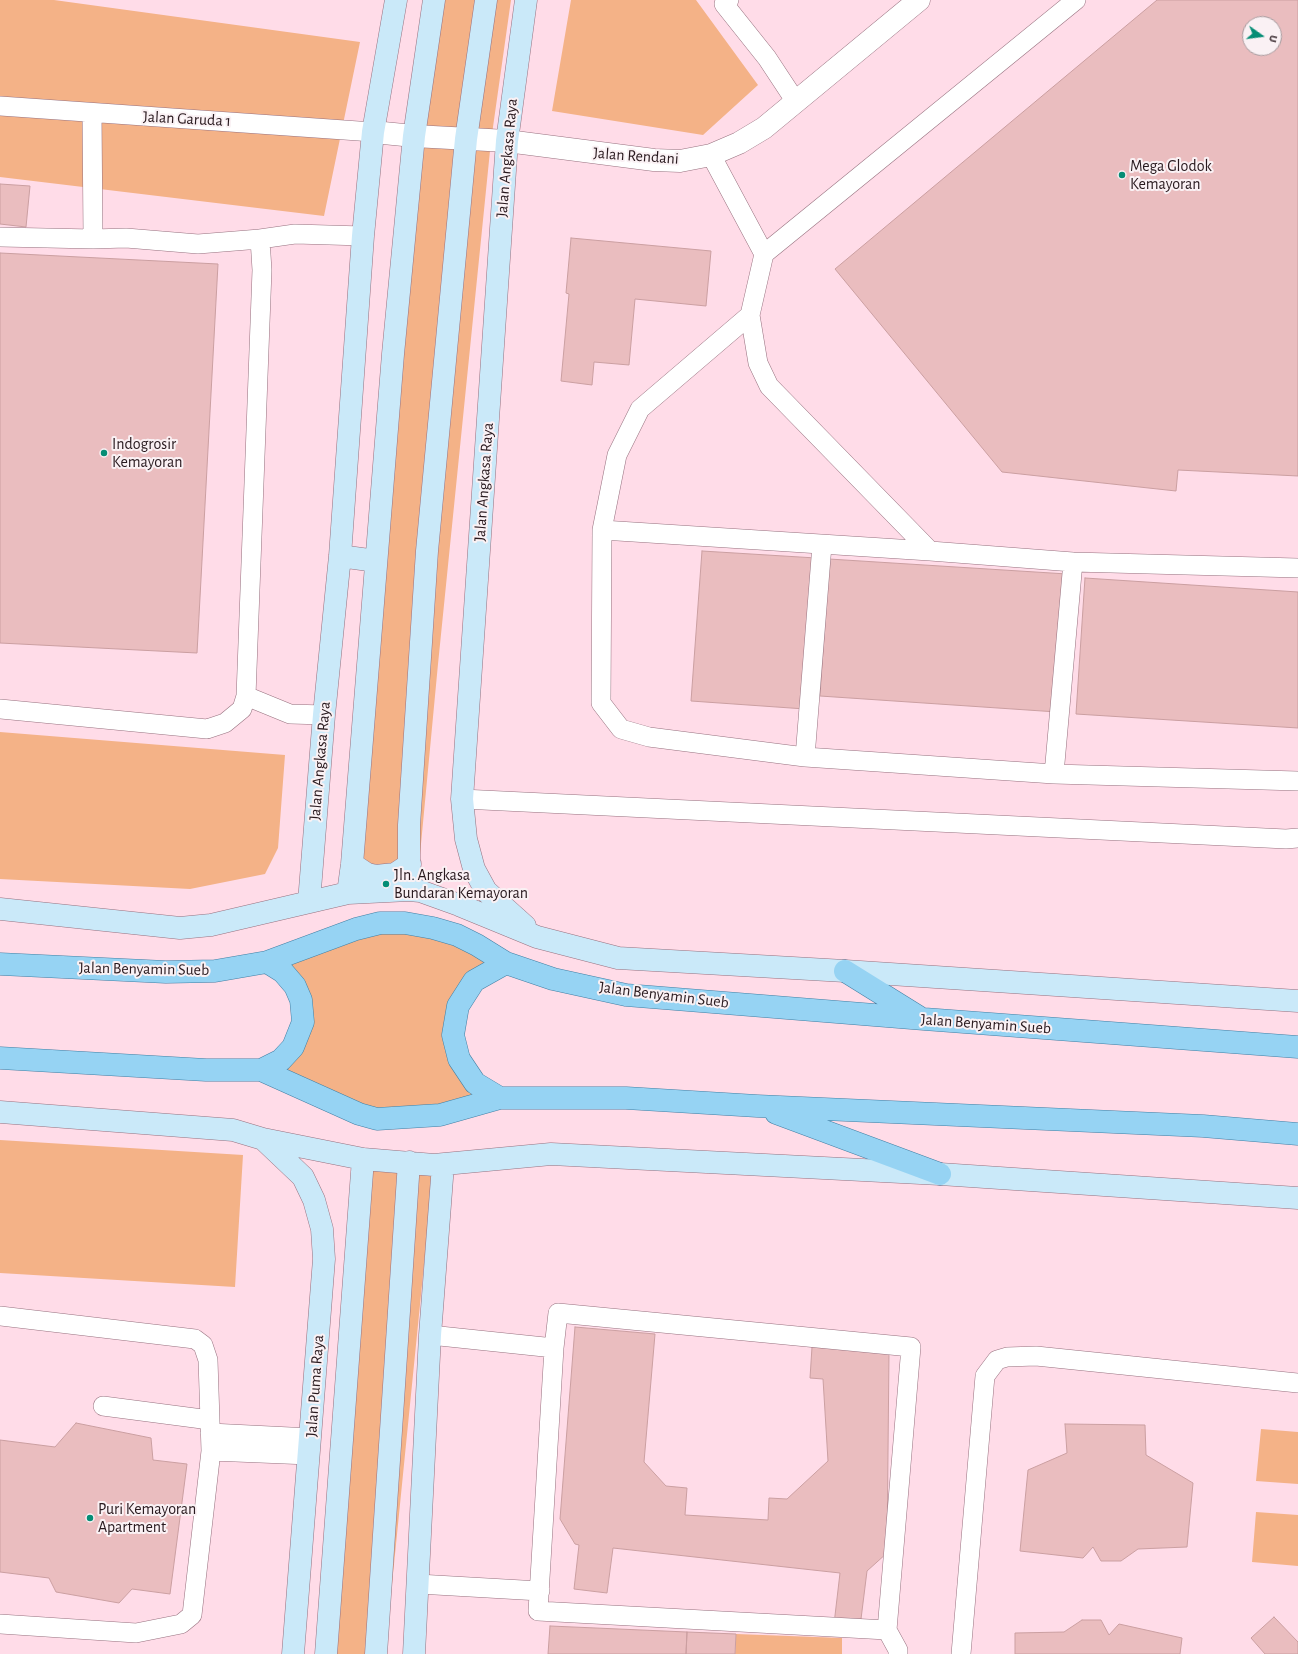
<!DOCTYPE html>
<html>
<head>
<meta charset="utf-8">
<style>
	body { margin:0 }
	#map { position:relative; width:1298px; height:1654px; overflow:hidden; background:#ffdce8; font-family:"Alegreya Sans",sans-serif }
	canvas { display:block }
	.north { position:absolute; left:1242px; top:16px; width:40px; height:40px; box-sizing:border-box; background:#faf1f4; border:1px solid #a69b9e; border-radius:50%; rotate:104deg; font-size:11px; font-weight:700; line-height:16px; text-align:center; color:#28191e }
	.north::after { content:''; display:block; margin:auto; width:14px; height:18px; background:#058d75; clip-path:polygon(50% 0,100% 100%,50% 72%,0 100%) }
</style>
</head>
<body>
<div id="map">
<canvas width="1298" height="1654"></canvas>
<div class="north">U</div>
</div>
<script>
const context = document.querySelector('canvas').getContext('2d');
context.lineJoin = 'round';
function fillPath(path, color) {
  context.fillStyle = color;
  context.fill(path, 'evenodd');
}
function poly(rows) {
  const path = new Path2D();
  for (const r of rows) {
    path.moveTo(r[0], r[1]);
    for (let i = 2; i < r.length; i += 2) path.lineTo(r[i], r[i + 1]);
  }
  return path;
}
function trace(path, color, width, dash) {
  context.strokeStyle = color;
  context.lineWidth = width;
  context.lineCap = dash ? 'butt' : 'round';
  context.setLineDash(dash || []);
  context.stroke(path);
}
function drawText(font, color, halo, rows, align = 'center') {
  context.font = font + ' "Alegreya Sans",sans-serif';
  context.lineWidth = 4;
  context.setLineDash([]);
  context.textBaseline = 'middle';
  context.strokeStyle = halo;
  context.fillStyle = color;
  for (const [text, x, y, turn = 0] of rows) {
    context.save();
    context.translate(x, y);
    context.rotate((+turn || 0) * Math.PI / 180);
    context.textAlign = isNaN(turn) ? turn : align;
    if (halo) context.strokeText(text, 0, 0);
    context.fillText(text, 0, 0);
    context.restore();
  }
}
fillPath(poly([
	[0,0,54,0,360,42,324,216,0,177],
	[435,0,511,0,491,141,438,664,419,865,351,881],
	[571,0,696,0,758,85,703,135,552,111],
	[0,732,285,755,278,848,265,874,190,889,0,879],
	[405,923,506,963,474,981,453,1035,500,1098,377,1119,261,1070,281,1060,301,1000,267,962],
	[0,1140,243,1155,235,1287,0,1273],
	[363,1159,434,1165,385,1654,327,1654],
	[1261,1429,1298,1432,1298,1484,1256,1481],
	[1256,1512,1298,1515,1298,1566,1252,1562],
	[736,1634,842,1638,842,1654,735,1654]
]), '#f4b287');
const building = poly([
	[1157,0,1298,0,1298,476,1178,470,1176,491,1002,472,835,269,1157,0],
	[1250,24,1274,24,1274,48,1250,48,1250,24],
	[0,184,30,186,26,227,0,224,0,184],
	[571,238,711,251,706,306,635,299,629,365,594,362,592,385,561,381,569,294,566,293,571,238],
	[0,253,218,264,197,653,0,643,0,253],
	[702,551,816,558,805,709,691,701,702,551],
	[829,559,1067,574,1057,712,820,696,829,559],
	[1085,578,1298,592,1298,728,1076,714,1085,578],
	[575,1327,655,1334,644,1462,666,1486,687,1488,685,1515,768,1520,769,1498,787,1499,828,1461,823,1379,810,1378,812,1347,889,1352,887,1553,867,1571,860,1627,834,1624,840,1573,613,1548,607,1593,574,1589,579,1545,575,1544,560,1519,575,1327],
	[76,1423,151,1438,153,1460,187,1464,170,1594,132,1589,119,1603,56,1592,49,1578,0,1572,0,1440,55,1447,76,1423],
	[1065,1424,1145,1425,1146,1455,1193,1483,1187,1547,1138,1549,1121,1561,1101,1561,1093,1547,1083,1558,1020,1551,1028,1470,1067,1453,1065,1424],
	[1274,1617,1298,1642,1298,1654,1265,1654,1251,1638,1274,1617],
	[1082,1620,1101,1620,1109,1635,1119,1624,1182,1638,1180,1654,1015,1654,1015,1633,1064,1632,1082,1620],
	[550,1626,687,1632,686,1654,548,1654,550,1626],
	[687,1632,736,1634,735,1654,686,1654,687,1632]
]);
fillPath(building, '#eabdbf');
trace(building, '#cb9fa1', 1);
const lane = poly([
	[729,0,724,4,767,58,796,102],
	[0,106,373,132],
	[92,113,93,239,126,238,198,244,260,239],
	[711,155,764,254,750,315,758,363,769,386,930,551,1073,562,1298,568],
	[0,237,93,239],
	[764,254,1076,0],
	[750,315,640,409,617,455,602,530,601,703,621,729,649,737,805,757,1054,774,1298,781],
	[602,530,930,551],
	[246,696,290,714,324,715],
	[0,709,207,729,225,723,242,709,246,696,262,270,260,239,295,234,363,236],
	[805,757,822,545],
	[1054,774,1073,562],
	[462,799,1286,839,1298,838],
	[558,1313,911,1347,887,1630,538,1611,554,1348,558,1313],
	[0,1316,195,1339,203,1345,208,1360,211,1451,192,1615,181,1624,136,1633,0,1624],
	[430,1335,554,1348],
	[103,1406,210,1420],
	[210,1433,311,1438],
	[211,1451,309,1455],
	[418,1584,540,1591],
	[887,1630,898,1650,898,1654],
	[961,1654,985,1376,997,1360,1007,1357,1036,1356,1298,1383]
]);
const street = poly([
	[373,132,414,136,507,141,654,160,680,161,711,155,739,143,764,128,919,0]
]);
const secondary = poly([
	[340,556,376,561],
	[352,864,367,874,376,876,395,874,410,864],
	[409,890,409,825,427,551,466,139,486,0],
	[348,893,352,864,393,354,414,136,434,0],
	[309,902,324,715,340,556,363,236,373,132,396,0],
	[0,909,180,928,211,925,348,893,409,890,420,891,459,905,537,937,618,958,845,971,1298,1001],
	[525,926,486,891,474,869,466,839,462,799,507,141,526,0],
	[0,1112,233,1130,263,1139,363,1159,434,1165,551,1154,940,1174,1298,1198],
	[263,1139,303,1177,314,1200,322,1229,324,1259,293,1654],
	[326,1654,363,1159],
	[376,1654,409,1162],
	[414,1654,430,1335,443,1165]
]);
const primary = poly([
	[0,964,166,972,215,971,267,962,356,929,380,923,405,923,433,928,457,935,477,945,506,963,553,979,626,995,924,1019,1298,1047],
	[845,971,919,1017],
	[0,1058,206,1070,261,1070,359,1114,377,1119,440,1115,500,1098,626,1098,757,1106,1203,1126,1298,1134],
	[261,1070,281,1060,293,1047,303,1022,301,1000,295,986,283,972,267,962],
	[500,1098,475,1083,459,1059,453,1035,458,1006,474,981,506,963],
	[776,1113,940,1174]
]);
trace(lane, '#97717f', 20);
trace(street, '#97717f', 23);
trace(secondary, '#97717f', 23);
trace(primary, '#427fa3', 23);
trace(lane, '#fff', 19);
trace(street, '#fff', 22);
trace(secondary, '#cae9f9', 22);
trace(primary, '#96d3f3', 22);
for (const [x, y, r, color] of [
	[1122,175,4,"#058d75"],
	[104,453,4,"#058d75"],
	[386,884,4,"#058d75"],
	[90,1518,4,"#058d75"]
]) {
  const dot = new Path2D();
  dot.arc(x, y, r, 0, 2 * Math.PI);
  context.fillStyle = color;
  context.fill(dot);
  trace(dot, '#faf1f4', 1.5);
}
drawText('16px', '#28191e', '#faf1f4', [
	["Jalan Garuda 1",187,119,3],
	["Jalan Rendani",636,156,4],
	["Jalan Angkasa Raya",507,158,-85],
	["Jalan Angkasa Raya",484,482,-86],
	["Jalan Angkasa Raya",320,761,-85],
	["Jalan Benyamin Sueb",144,969,1],
	["Jalan Benyamin Sueb",664,995,7],
	["Jalan Benyamin Sueb",986,1024,4],
	["Jalan Puma Raya",315,1386,-86]
]);
drawText('16px', '#28191e', '#faf1f4', [
	["Mega Glodok",1130,166],
	["Kemayoran",1130,184],
	["Indogrosir",112,444],
	["Kemayoran",112,462],
	["Jln. Angkasa",394,875],
	["Bundaran Kemayoran",394,893],
	["Puri Kemayoran",98,1509],
	["Apartment",98,1527]
], 'left');
</script>
</body>
</html>
